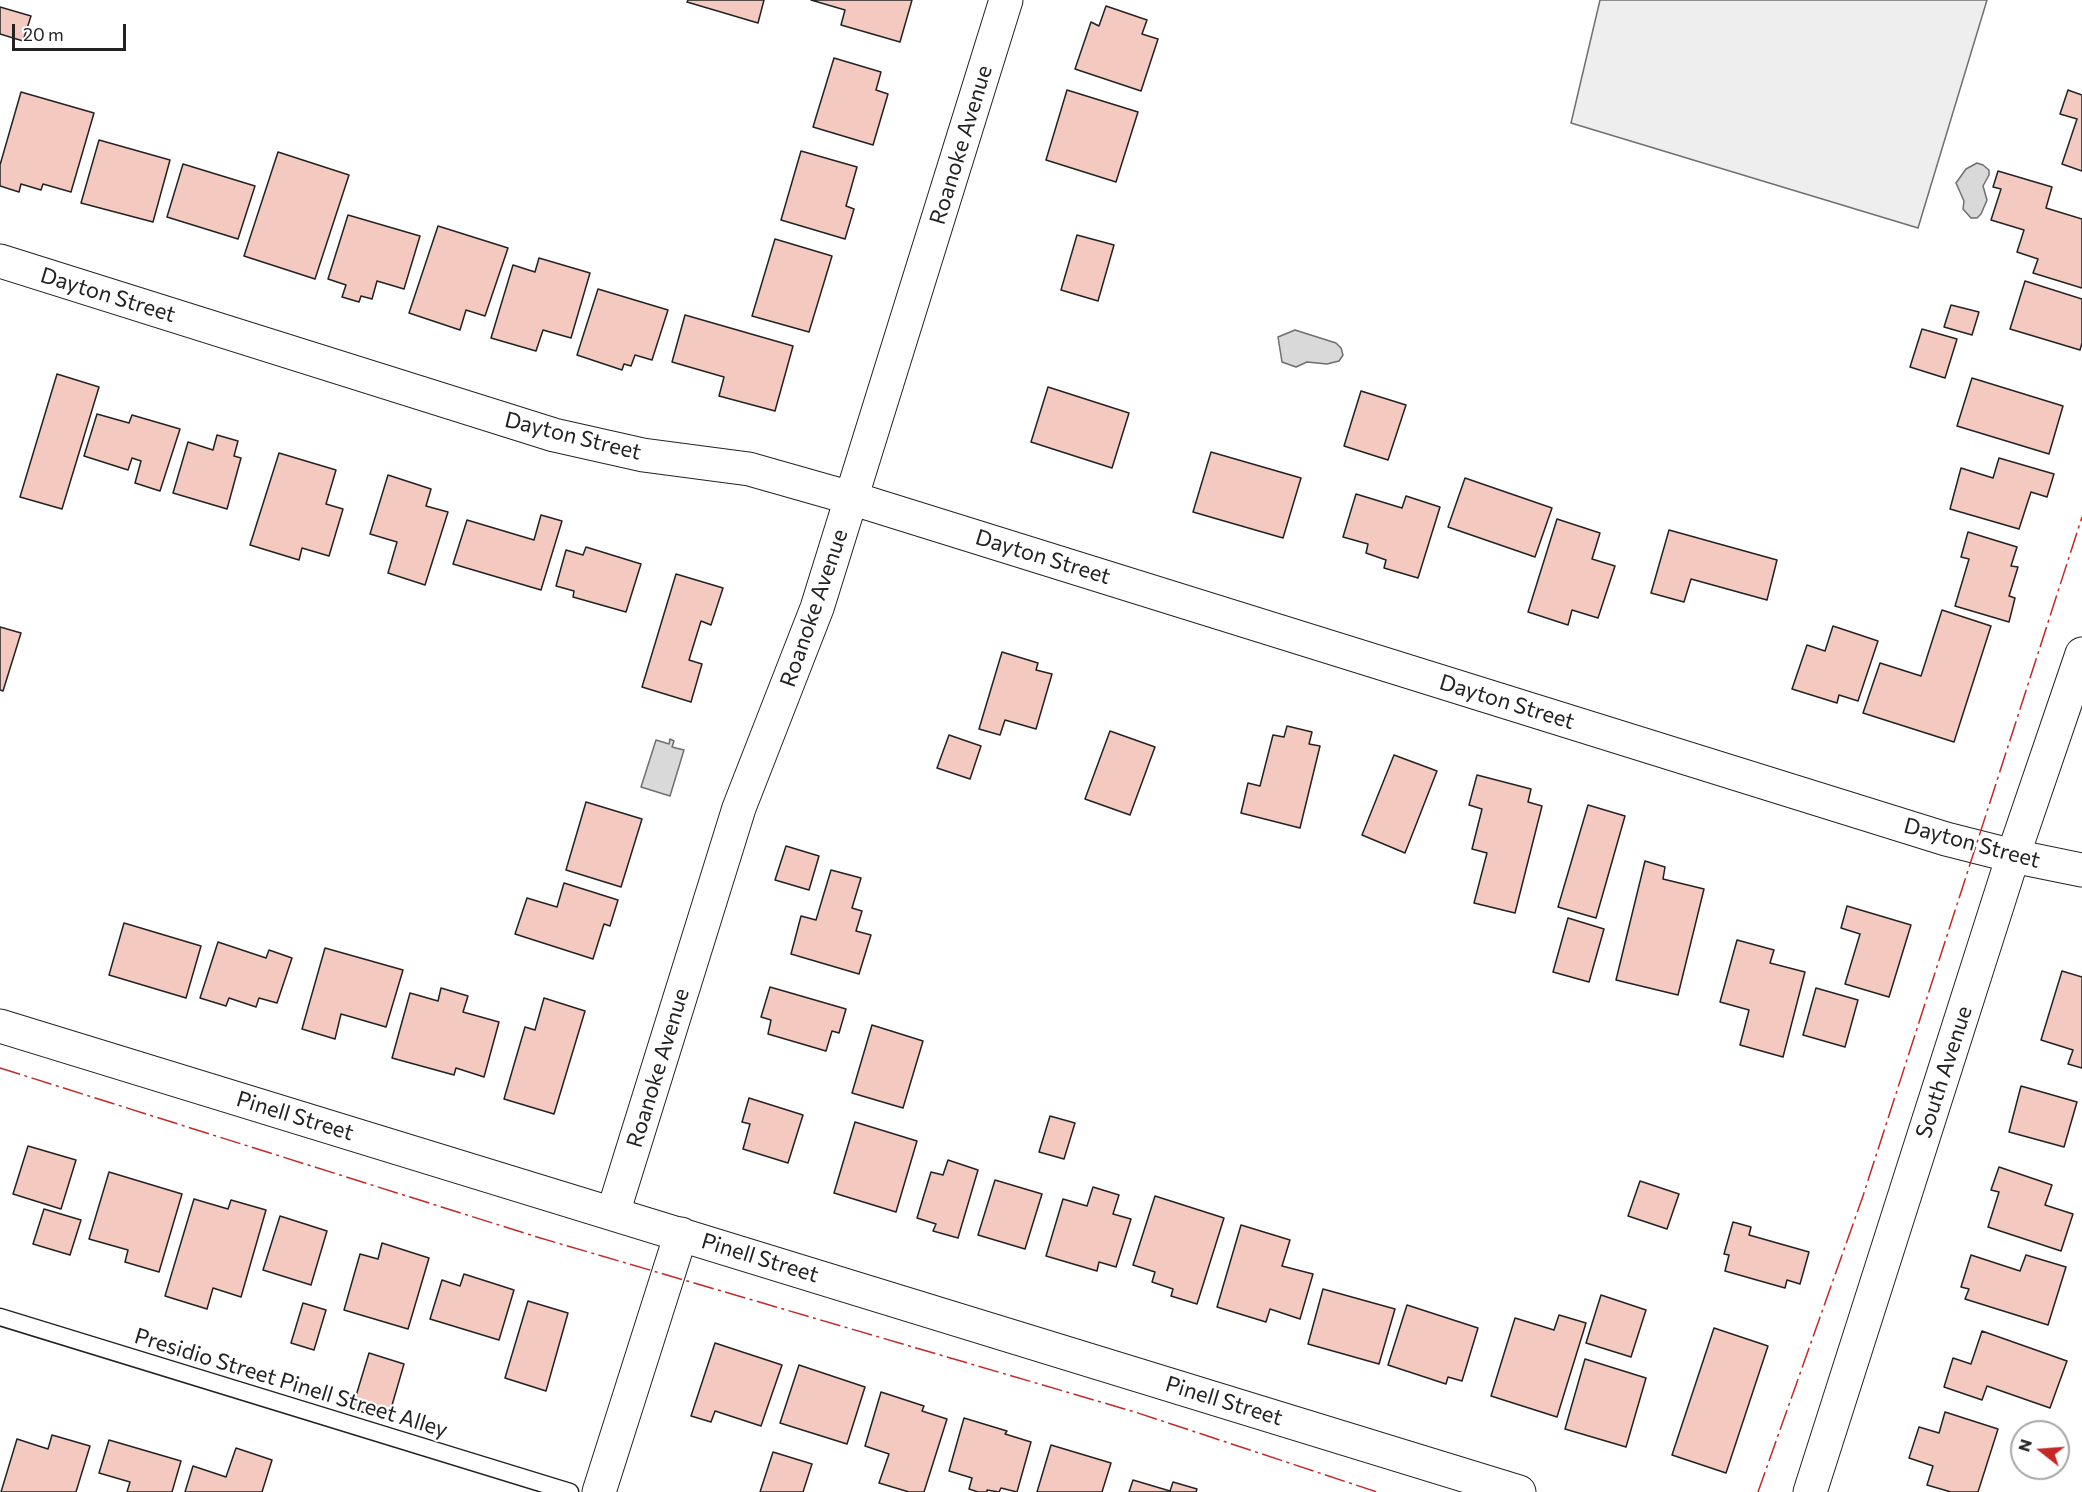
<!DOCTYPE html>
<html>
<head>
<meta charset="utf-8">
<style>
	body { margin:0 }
	#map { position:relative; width:2082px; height:1492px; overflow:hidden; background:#fff; font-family:Commissioner,sans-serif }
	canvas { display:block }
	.north { position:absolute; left:2010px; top:1420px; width:60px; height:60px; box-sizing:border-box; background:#fff; border:2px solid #a7a7a7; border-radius:50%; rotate:287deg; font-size:16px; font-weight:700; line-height:24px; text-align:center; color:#222 }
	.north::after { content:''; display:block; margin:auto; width:21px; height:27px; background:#c62828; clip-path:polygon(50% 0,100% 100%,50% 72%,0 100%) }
	.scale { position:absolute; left:12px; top:24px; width:114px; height:27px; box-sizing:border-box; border:3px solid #222; border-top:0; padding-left:8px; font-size:18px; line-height:21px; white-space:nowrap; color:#222; -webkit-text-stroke:4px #fff; paint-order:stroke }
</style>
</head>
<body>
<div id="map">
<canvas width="2082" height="1492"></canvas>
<div class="north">N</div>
<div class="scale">20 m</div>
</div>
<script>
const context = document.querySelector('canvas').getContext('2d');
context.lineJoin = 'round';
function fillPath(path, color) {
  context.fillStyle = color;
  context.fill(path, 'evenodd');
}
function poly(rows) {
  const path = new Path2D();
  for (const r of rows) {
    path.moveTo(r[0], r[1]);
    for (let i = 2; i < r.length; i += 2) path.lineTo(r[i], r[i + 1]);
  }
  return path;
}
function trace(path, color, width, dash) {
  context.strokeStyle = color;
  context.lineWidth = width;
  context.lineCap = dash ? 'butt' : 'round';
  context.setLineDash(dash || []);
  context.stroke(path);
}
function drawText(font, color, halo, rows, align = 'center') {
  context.font = font + ' Commissioner,sans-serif';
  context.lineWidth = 4.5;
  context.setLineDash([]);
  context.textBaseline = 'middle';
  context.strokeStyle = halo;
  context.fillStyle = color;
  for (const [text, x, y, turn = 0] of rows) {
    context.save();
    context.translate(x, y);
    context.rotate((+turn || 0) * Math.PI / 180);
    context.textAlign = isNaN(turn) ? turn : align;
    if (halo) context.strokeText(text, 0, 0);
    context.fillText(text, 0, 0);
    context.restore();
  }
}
const green = poly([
	[1600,0,1987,0,1918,228,1571,123,1600,0]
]);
fillPath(green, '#eee');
trace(green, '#6f6f6f', 1.5);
const water = poly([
	[1977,163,1983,165,1989,170,1989,175,1983,186,1987,200,1981,214,1977,218,1971,218,1963,209,1964,201,1956,183,1966,169,1977,163],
	[1295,330,1336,343,1341,348,1343,355,1339,361,1327,364,1307,362,1296,367,1282,362,1278,337,1295,330],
	[670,739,674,741,672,747,684,750,670,796,641,787,656,740,669,744,670,739]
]);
fillPath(water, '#d9d9d9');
trace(water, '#6f6f6f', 1.5);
const building = poly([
	[688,0,764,0,758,23,687,2,688,0],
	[811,0,912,0,900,42,841,25,845,10,811,0],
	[1106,6,1147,20,1142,34,1158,39,1141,91,1075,69,1091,22,1099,26,1106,6],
	[0,7,31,16,23,41,0,34,0,7],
	[834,58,881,72,876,90,888,94,873,145,813,127,834,58],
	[1067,90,1138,112,1116,182,1046,160,1067,90],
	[2068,90,2082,95,2082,171,2062,164,2077,119,2060,114,2068,90],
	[21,92,94,113,71,192,43,184,41,190,21,184,19,192,0,186,0,165,21,92],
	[99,140,170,160,153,222,81,203,99,140],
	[801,151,857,167,846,206,854,209,845,239,781,220,801,151],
	[278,152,349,175,315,279,244,256,278,152],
	[183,164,255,186,238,239,167,217,183,164],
	[1998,171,2052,187,2046,208,2082,219,2082,288,2033,273,2038,259,2017,252,2024,230,1991,220,2001,189,1993,187,1998,171],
	[348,215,420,236,404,289,377,281,372,299,361,296,359,302,342,297,346,285,328,279,348,215],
	[438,226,508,248,485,316,466,310,460,330,409,313,438,226],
	[1077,235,1114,245,1098,301,1061,290,1077,235],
	[775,239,832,256,809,332,752,316,775,239],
	[539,258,590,273,571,338,543,330,536,351,491,338,513,265,535,272,539,258],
	[2025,281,2082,299,2082,343,2080,350,2010,329,2025,281],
	[598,289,668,310,652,360,635,355,631,366,624,364,622,370,577,355,598,289],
	[1951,305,1979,312,1972,335,1944,327,1951,305],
	[685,315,793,346,775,411,719,396,724,377,672,362,685,315],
	[1922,329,1957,339,1945,378,1910,367,1922,329],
	[57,374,99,387,62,509,20,497,57,374],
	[1972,378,2063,406,2049,454,1957,426,1972,378],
	[1048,387,1129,413,1112,468,1031,442,1048,387],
	[1361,391,1406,405,1388,460,1344,446,1361,391],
	[97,414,129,423,132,415,180,429,160,491,135,483,141,461,132,458,128,470,84,456,97,414],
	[217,435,238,441,234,456,241,458,227,509,173,493,188,442,213,450,217,435],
	[1211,452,1301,478,1283,538,1193,512,1211,452],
	[279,453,336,470,326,504,343,509,329,556,302,548,299,560,250,545,279,453],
	[1999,458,2054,474,2047,497,2031,492,2019,529,1950,509,1961,468,1993,478,1999,458],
	[388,475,431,489,426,506,448,512,425,585,388,573,397,542,370,534,388,475],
	[1465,478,1552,508,1535,557,1448,527,1465,478],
	[1356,494,1402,508,1406,496,1440,507,1418,578,1384,568,1386,560,1366,553,1368,544,1343,537,1356,494],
	[541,515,562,521,541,590,453,564,467,520,534,540,541,515],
	[1557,519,1600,533,1592,559,1615,566,1598,618,1572,610,1568,625,1528,612,1557,519],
	[1669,530,1777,560,1767,600,1691,579,1684,602,1651,593,1669,530],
	[1968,532,2017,547,2011,566,2018,567,2009,596,2015,598,2009,622,1955,606,1969,559,1961,557,1968,532],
	[586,547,641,564,626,612,573,597,574,591,556,586,566,550,583,555,586,547],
	[676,574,723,588,711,625,701,621,689,660,702,664,691,702,642,687,676,574],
	[1942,610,1991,626,1954,742,1863,713,1880,663,1921,676,1942,610],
	[1833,626,1878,641,1858,701,1839,695,1837,703,1792,689,1807,645,1825,651,1833,626],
	[0,627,21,633,3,691,0,690,0,627],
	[1002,652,1038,663,1036,670,1052,674,1036,729,1005,720,1000,735,979,729,1002,652],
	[1287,726,1312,732,1309,744,1320,746,1300,828,1241,813,1248,783,1260,786,1273,735,1284,737,1287,726],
	[1110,731,1155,747,1130,815,1085,799,1110,731],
	[949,735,981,746,970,779,937,768,949,735],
	[1394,755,1437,771,1405,853,1362,835,1394,755],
	[1477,775,1531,789,1528,802,1542,806,1515,913,1474,903,1487,853,1472,849,1482,809,1469,805,1477,775],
	[586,802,642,819,621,887,566,870,586,802],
	[1588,805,1625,816,1596,918,1558,907,1588,805],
	[786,846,819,856,809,890,775,880,786,846],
	[1645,861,1665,867,1663,879,1704,889,1678,995,1616,980,1645,861],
	[831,870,861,878,852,908,862,911,856,931,871,935,859,974,791,954,801,916,816,920,831,870],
	[564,883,618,900,610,926,604,924,593,959,515,934,527,898,557,907,564,883],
	[1847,906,1911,925,1889,997,1845,984,1860,934,1841,928,1847,906],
	[1568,918,1604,929,1589,982,1553,972,1568,918],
	[124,923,201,946,186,998,109,975,124,923],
	[1737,940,1774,950,1770,963,1805,972,1783,1057,1740,1045,1749,1010,1720,1002,1737,940],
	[218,942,266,958,269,950,292,958,277,1003,259,998,256,1007,229,998,226,1006,200,998,218,942],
	[325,948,403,970,386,1027,341,1014,335,1039,302,1029,325,948],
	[2062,971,2082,977,2082,1068,2068,1064,2073,1050,2041,1040,2062,971],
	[770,987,846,1009,839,1033,832,1031,826,1051,768,1034,771,1020,761,1017,770,987],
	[441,988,468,996,463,1012,499,1022,484,1077,456,1068,454,1075,392,1058,410,993,438,1001,441,988],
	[1816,988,1858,1000,1845,1047,1803,1035,1816,988],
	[544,998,585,1011,554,1114,504,1099,525,1027,535,1030,544,998],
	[872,1025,923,1041,903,1108,852,1093,872,1025],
	[2021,1086,2077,1102,2064,1147,2009,1132,2021,1086],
	[749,1098,803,1115,788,1163,743,1149,750,1124,742,1122,749,1098],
	[1050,1116,1075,1123,1064,1159,1039,1152,1050,1116],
	[855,1122,917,1141,896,1212,834,1193,855,1122],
	[28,1146,76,1160,61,1209,13,1194,28,1146],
	[948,1160,978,1170,958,1238,933,1231,936,1224,917,1218,931,1172,943,1175,948,1160],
	[1999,1167,2052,1185,2045,1205,2073,1214,2061,1251,1988,1227,1999,1192,1991,1190,1999,1167],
	[109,1172,182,1194,159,1272,125,1262,128,1250,89,1239,109,1172],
	[995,1180,1042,1194,1025,1249,978,1235,995,1180],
	[1640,1181,1679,1194,1667,1229,1628,1216,1640,1181],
	[1093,1187,1119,1195,1113,1214,1131,1219,1116,1267,1099,1262,1097,1271,1046,1256,1063,1199,1087,1206,1093,1187],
	[1155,1196,1224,1218,1197,1304,1171,1296,1173,1289,1152,1282,1155,1272,1133,1265,1155,1196],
	[194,1199,228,1209,231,1200,266,1210,241,1297,213,1288,207,1309,165,1296,194,1199],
	[44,1209,81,1220,70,1255,33,1244,44,1209],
	[280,1216,327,1231,311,1285,263,1270,280,1216],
	[1733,1222,1751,1227,1749,1235,1809,1252,1800,1284,1787,1280,1785,1288,1725,1271,1729,1255,1724,1254,1733,1222],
	[1241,1225,1290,1240,1282,1266,1313,1274,1300,1319,1270,1309,1266,1322,1217,1307,1241,1225],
	[382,1243,429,1258,408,1329,344,1310,360,1254,378,1259,382,1243],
	[1971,1255,2020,1271,2026,1255,2066,1267,2048,1325,1965,1299,1969,1289,1961,1287,1971,1255],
	[464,1274,514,1290,499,1340,430,1319,442,1280,460,1286,464,1274],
	[1323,1289,1395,1309,1379,1364,1308,1344,1323,1289],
	[1601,1295,1646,1310,1631,1357,1586,1343,1601,1295],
	[528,1301,568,1313,546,1391,505,1378,528,1301],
	[303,1303,326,1310,314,1350,291,1343,303,1303],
	[1407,1305,1478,1328,1462,1381,1448,1377,1446,1384,1388,1365,1407,1305],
	[1559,1315,1586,1323,1557,1417,1491,1396,1515,1318,1554,1330,1559,1315],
	[1714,1328,1768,1346,1726,1473,1672,1455,1714,1328],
	[1982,1331,2067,1361,2050,1408,1987,1386,1982,1400,1944,1387,1953,1358,1971,1364,1982,1331],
	[715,1343,782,1365,761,1426,715,1411,711,1422,691,1416,715,1343],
	[369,1353,404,1364,388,1419,352,1409,369,1353],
	[1585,1359,1646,1378,1626,1447,1565,1429,1585,1359],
	[799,1365,865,1387,847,1444,780,1423,799,1365],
	[881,1392,924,1406,922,1411,947,1419,924,1492,909,1492,879,1483,889,1454,865,1446,881,1392],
	[1945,1412,1998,1429,1978,1492,1951,1492,1927,1485,1933,1466,1909,1458,1919,1427,1939,1433,1945,1412],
	[964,1418,1007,1431,1005,1434,1031,1442,1017,1492,1001,1488,999,1492,987,1490,987,1492,978,1492,969,1489,972,1478,949,1471,964,1418],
	[52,1435,90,1446,76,1492,1,1492,17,1439,48,1449,52,1435],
	[109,1440,181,1461,172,1492,127,1492,130,1482,99,1473,109,1440],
	[1051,1445,1111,1463,1102,1492,1037,1492,1051,1445],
	[236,1448,272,1460,262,1492,185,1492,193,1466,226,1477,236,1448],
	[773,1452,812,1464,803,1492,760,1492,773,1452],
	[1133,1480,1170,1491,1173,1482,1197,1489,1196,1492,1129,1492,1133,1480]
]);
fillPath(building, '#f3c9c0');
trace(building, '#222', 1.5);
const lane = poly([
	[0,1317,570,1492]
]);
const street = poly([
	[0,261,554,435,643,455,749,469,851,498,1946,839,2013,856,2082,870],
	[613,1213,739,808,817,608,1006,0],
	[599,1492,681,1234]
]);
const secondary = poly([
	[0,1026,1519,1492],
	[1810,1492,2013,856,2082,654]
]);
trace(lane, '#222', 19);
trace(street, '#222', 35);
trace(secondary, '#222', 35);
trace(lane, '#fff', 16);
trace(street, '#fff', 33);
trace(secondary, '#fff', 33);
trace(poly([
	[0,1068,537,1237,1135,1412,1377,1492],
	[1758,1492,1863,1196,2082,517]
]), '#c62828', 1.5, [21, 4.5, 3, 4.5]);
drawText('22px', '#222', '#fff', [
	["Roanoke Avenue",961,145,-73],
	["Dayton Street",108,295,17],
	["Dayton Street",573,436,14],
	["Dayton Street",1043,557,17],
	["Roanoke Avenue",814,608,-71],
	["Dayton Street",1507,702,17],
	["Dayton Street",1972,843,15],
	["Roanoke Avenue",658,1068,-73],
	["South Avenue",1944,1072,-72],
	["Pinell Street",295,1116,17],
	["Pinell Street",760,1258,17],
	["Presidio Street Pinell Street Alley",291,1383,17],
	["Pinell Street",1224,1401,17]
]);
</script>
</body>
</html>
